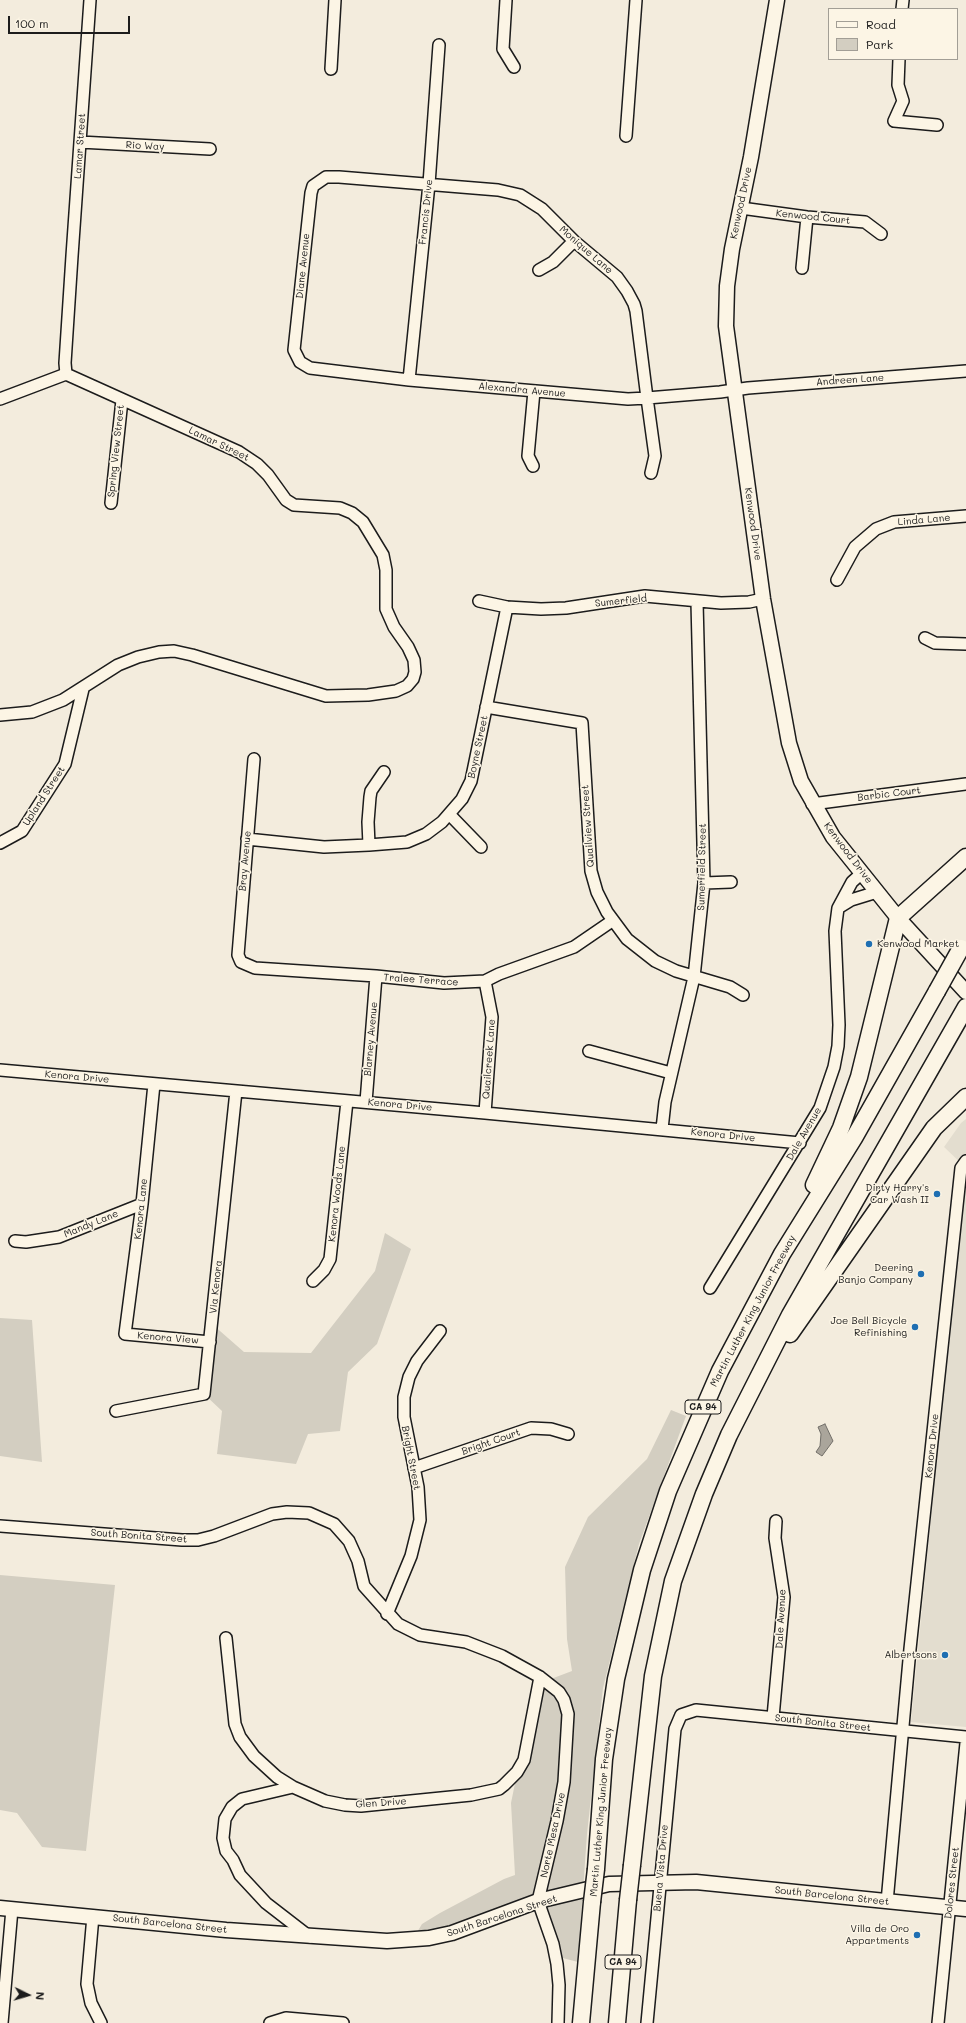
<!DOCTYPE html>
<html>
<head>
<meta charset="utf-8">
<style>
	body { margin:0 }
	#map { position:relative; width:966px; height:2023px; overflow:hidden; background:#f3ecdd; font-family:Mali,sans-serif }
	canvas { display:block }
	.legend { position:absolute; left:828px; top:8px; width:130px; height:52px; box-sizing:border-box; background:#fcf5e5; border:1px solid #a29e95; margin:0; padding:5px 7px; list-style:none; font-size:12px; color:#1c1c1c }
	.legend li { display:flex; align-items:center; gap:8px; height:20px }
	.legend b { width:20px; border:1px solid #a29e95 }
	.north { position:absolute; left:8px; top:1975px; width:40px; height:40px; -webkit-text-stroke:3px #fcf5e5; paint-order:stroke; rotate:95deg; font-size:11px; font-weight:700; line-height:16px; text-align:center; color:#1c1c1c }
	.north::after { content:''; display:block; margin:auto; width:14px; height:18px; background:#1c1c1c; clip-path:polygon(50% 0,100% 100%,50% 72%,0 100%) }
	.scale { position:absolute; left:8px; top:16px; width:122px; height:18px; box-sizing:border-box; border:2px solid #1c1c1c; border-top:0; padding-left:5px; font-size:12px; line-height:14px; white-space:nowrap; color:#1c1c1c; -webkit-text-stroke:3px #fcf5e5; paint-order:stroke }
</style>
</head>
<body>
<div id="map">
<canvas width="966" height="2023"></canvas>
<ul class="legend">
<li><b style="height:5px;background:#fcf5e5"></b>Road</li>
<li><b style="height:11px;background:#d3cec1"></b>Park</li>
</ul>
<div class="north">N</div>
<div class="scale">100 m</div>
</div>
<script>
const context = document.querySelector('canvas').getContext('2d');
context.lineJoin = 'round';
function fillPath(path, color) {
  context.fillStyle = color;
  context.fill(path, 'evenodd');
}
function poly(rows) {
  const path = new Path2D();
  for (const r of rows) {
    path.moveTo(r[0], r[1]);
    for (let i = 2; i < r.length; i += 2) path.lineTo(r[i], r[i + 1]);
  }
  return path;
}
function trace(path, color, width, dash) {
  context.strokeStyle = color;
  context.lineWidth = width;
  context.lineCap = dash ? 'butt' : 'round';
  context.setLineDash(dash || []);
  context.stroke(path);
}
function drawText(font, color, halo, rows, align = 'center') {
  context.font = font + ' Mali,sans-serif';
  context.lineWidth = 3;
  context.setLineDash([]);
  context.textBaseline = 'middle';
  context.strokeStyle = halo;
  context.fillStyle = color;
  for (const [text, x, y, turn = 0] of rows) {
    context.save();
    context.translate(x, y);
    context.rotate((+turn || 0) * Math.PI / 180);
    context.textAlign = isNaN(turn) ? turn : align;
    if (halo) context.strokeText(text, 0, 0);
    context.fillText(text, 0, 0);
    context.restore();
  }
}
fillPath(poly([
	[966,1119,966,1727,911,1722,965,1167,944,1147,961,1123]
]), '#e3ddcf');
fillPath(poly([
	[385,1233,411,1249,377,1344,348,1372,340,1431,308,1434,296,1464,217,1454,222,1411,204,1394,212,1324,244,1352,311,1353,375,1271],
	[0,1318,32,1320,42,1462,0,1456],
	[671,1410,686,1416,639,1544,603,1688,587,1834,578,1962,555,1956,538,1901,413,1939,422,1924,440,1913,504,1879,515,1875,511,1803,535,1685,572,1671,567,1639,565,1567,588,1517,647,1459],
	[0,1575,115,1585,86,1851,42,1847,17,1813,0,1810]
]), '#d3cec1');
const water = poly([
	[825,1424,833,1441,822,1456,816,1452,820,1446,821,1434,818,1427,825,1424]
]);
fillPath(water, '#aaa59b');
trace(water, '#716e68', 1);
const minor = poly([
	[506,0,503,49,514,67],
	[902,9,903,0],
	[899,59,898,85,903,101,894,121,937,125],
	[331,69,335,0],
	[626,136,636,0],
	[80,142,210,149],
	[741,208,807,217,865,222,881,234],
	[802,268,807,217],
	[539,270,553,262,574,241],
	[66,374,65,363,72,256,90,0],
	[409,380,429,184,439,45],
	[0,399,66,374],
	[533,466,528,456,534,391],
	[651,473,655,456,647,398,636,311,634,304,627,291,617,277,574,241,542,209,520,195,498,190,339,177,326,177,313,186,311,193,294,350,300,362,310,368,409,380,628,399,647,398,720,392,748,388,966,371],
	[111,503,122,400],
	[837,580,855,547,876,529,894,522,966,516],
	[479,601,507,607,541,609,566,608,645,596,721,603,749,602,763,599],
	[925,638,935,643,966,644],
	[486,707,582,723,591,871,597,892,607,912,627,939,655,961,676,971,730,987,743,995],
	[0,715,32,712,63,700,118,665,138,657,159,652,174,651,192,655,326,696,368,695,396,691,407,686,413,679,415,672,414,660,408,647,394,627,386,609,386,570,383,555,363,522,352,513,340,508,294,505,286,500,268,475,257,464,239,452,66,374],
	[254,759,238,955,241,962,255,968,376,976,444,983,485,981,499,974,574,947,612,921],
	[812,804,966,784],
	[450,815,481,847],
	[247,839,324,847,369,845,407,842,426,834,442,822,462,799,471,781,507,607],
	[0,843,22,831,65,764,83,689],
	[369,845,368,822,370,797,371,791,384,772],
	[704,883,731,882],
	[838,908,851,900,877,892],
	[589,1051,671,1073],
	[0,1070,485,1113,800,1143],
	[154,1084,142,1204,125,1334,210,1342],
	[366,1102,376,976],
	[485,1113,492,1017,485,981],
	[662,1129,665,1102,694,977,704,883,697,602],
	[15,1241,26,1242,59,1237,142,1204],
	[313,1281,324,1270,330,1259,347,1101],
	[710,1288,820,1108,834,1067,838,1046,839,1025,835,931,838,908,852,882,862,873],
	[116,1411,204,1394,236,1091],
	[414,1468,531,1428,551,1429,568,1434],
	[0,1526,182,1540,198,1540,214,1536,272,1514,287,1512,309,1513,334,1524,349,1541,358,1561,364,1586,398,1624,420,1635,466,1642,502,1656,540,1677,559,1692,564,1700,568,1714,564,1782,557,1821,538,1901,553,1944,557,1964,559,1985,558,2023],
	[387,1614,411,1556,420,1520,418,1487,404,1417,404,1397,409,1377,417,1361,440,1331],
	[226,1638,235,1724,240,1737,254,1756,277,1777,293,1787,325,1801,345,1805,361,1806,471,1795,499,1789,504,1785,517,1772,524,1760,540,1677],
	[773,1717,784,1597,775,1538,776,1521],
	[293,1787,242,1799,232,1807,225,1819,223,1838,226,1851,233,1860,240,1875,266,1903,310,1937],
	[887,1902,910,1649,961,1168,966,1161],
	[93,1916,87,1984,91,2003,101,2023],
	[2,2023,12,1909],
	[270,2023,286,2018,343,2023],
	[647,2023,675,1729,681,1715,696,1710,966,1737],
	[938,2023,966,1743]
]);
const major = poly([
	[777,0,751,157,732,249,727,286,726,326,763,599,789,743,801,781,833,837,898,918,966,992],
	[0,1908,226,1930,387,1941,429,1938,452,1933,538,1901,609,1884,696,1882,966,1909]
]);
const highway = poly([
	[814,1185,841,1128,859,1077,898,918,966,857],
	[790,1334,934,1128,966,1097],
	[632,1865,653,1676,673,1581,704,1494,729,1435,790,1315,966,1007],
	[596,1869,604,1759,616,1679,642,1570,668,1491,720,1371,782,1254,854,1138,937,991],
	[581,2023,592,1902],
	[617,2023,628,1900]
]);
trace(minor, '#1c1c1c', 14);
trace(major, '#1c1c1c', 17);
trace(highway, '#1c1c1c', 19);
trace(minor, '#fcf5e5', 11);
trace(major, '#fcf5e5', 14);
trace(highway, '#fcf5e5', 16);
const highwayBridge = poly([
	[937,991,961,948],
	[628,1900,632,1865],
	[592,1902,596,1869]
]);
trace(highwayBridge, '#1c1c1c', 19, []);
trace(highwayBridge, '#fcf5e5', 16);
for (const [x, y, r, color] of [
	[869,944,4,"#1f6fb2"],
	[937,1194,4,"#1f6fb2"],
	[921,1274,4,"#1f6fb2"],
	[915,1327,4,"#1f6fb2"],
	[945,1655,4,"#1f6fb2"],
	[917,1935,4,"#1f6fb2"]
]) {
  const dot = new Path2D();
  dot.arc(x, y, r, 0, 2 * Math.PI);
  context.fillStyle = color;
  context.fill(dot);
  trace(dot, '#fcf5e5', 1.5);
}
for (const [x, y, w] of [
	[703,1407,36],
	[623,1962,36]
]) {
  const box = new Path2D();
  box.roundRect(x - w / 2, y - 7, w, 14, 3);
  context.fillStyle = '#fcf5e5';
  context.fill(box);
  trace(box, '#1c1c1c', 1);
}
drawText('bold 9px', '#1c1c1c', null, [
	["CA 94",703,1407],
	["CA 94",623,1962]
]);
drawText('10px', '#1c1c1c', '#fcf5e5', [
	["Lamar Street",80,146,-86],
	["Rio Way",145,146,3],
	["Kenwood Drive",741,203,-78],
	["Francis Drive",426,212,-84],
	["Kenwood Court",813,217,6],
	["Monique Lane",586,250,41],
	["Diane Avenue",303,266,-84],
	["Andreen Lane",850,380,-4],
	["Alexandra Avenue",522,390,5],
	["Lamar Street",219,444,26],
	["Spring View Street",116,451,-84],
	["Linda Lane",924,520,-5],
	["Kenwood Drive",753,524,82],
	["Sumerfield",621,601,-6],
	["Boyne Street",478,747,-78],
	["Barbic Court",889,794,-7],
	["Upland Street",44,796,-57],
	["Quailview Street",588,826,-94],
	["Kenwood Drive",848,853,53],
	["Bray Avenue",245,861,-85],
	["Sumerfield Street",702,867,-89],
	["Tralee Terrace",421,980,4],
	["Blarney Avenue",371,1039,-85],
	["Quailcreek Lane",489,1059,-86],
	["Kenora Drive",77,1077,5],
	["Kenora Drive",400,1105,5],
	["Dale Avenue",804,1134,-60],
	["Kenora Drive",723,1135,6],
	["Kenora Woods Lane",337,1194,-84],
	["Kenora Lane",141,1209,-84],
	["Mandy Lane",91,1224,-22],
	["Via Kenora",216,1287,-84],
	["Martin Luther King Junior Freeway",753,1311,-62],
	["Kenora View",168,1338,5],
	["Bright Court",491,1442,-19],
	["Kenora Drive",932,1446,-84],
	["Bright Street",411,1458,79],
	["South Bonita Street",139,1536,4],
	["Dale Avenue",781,1619,-87],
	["South Bonita Street",823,1723,6],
	["Glen Drive",381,1803,-4],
	["Martin Luther King Junior Freeway",601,1812,-85],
	["Norte Mesa Drive",553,1835,-78],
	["Buena Vista Drive",661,1868,-85],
	["Dolores Street",952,1883,-84],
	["South Barcelona Street",832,1896,6],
	["South Barcelona Street",502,1916,-18],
	["South Barcelona Street",170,1924,6]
]);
drawText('10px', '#1c1c1c', '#fcf5e5', [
	["Kenwood Market",877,944,"left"],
	["Dirty Harry's",929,1188],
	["Car Wash II",929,1200],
	["Deering",913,1268],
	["Banjo Company",913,1280],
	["Joe Bell Bicycle",907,1321],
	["Refinishing",907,1333],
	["Albertsons",937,1655],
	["Villa de Oro",909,1929],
	["Appartments",909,1941]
], 'right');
</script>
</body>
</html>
